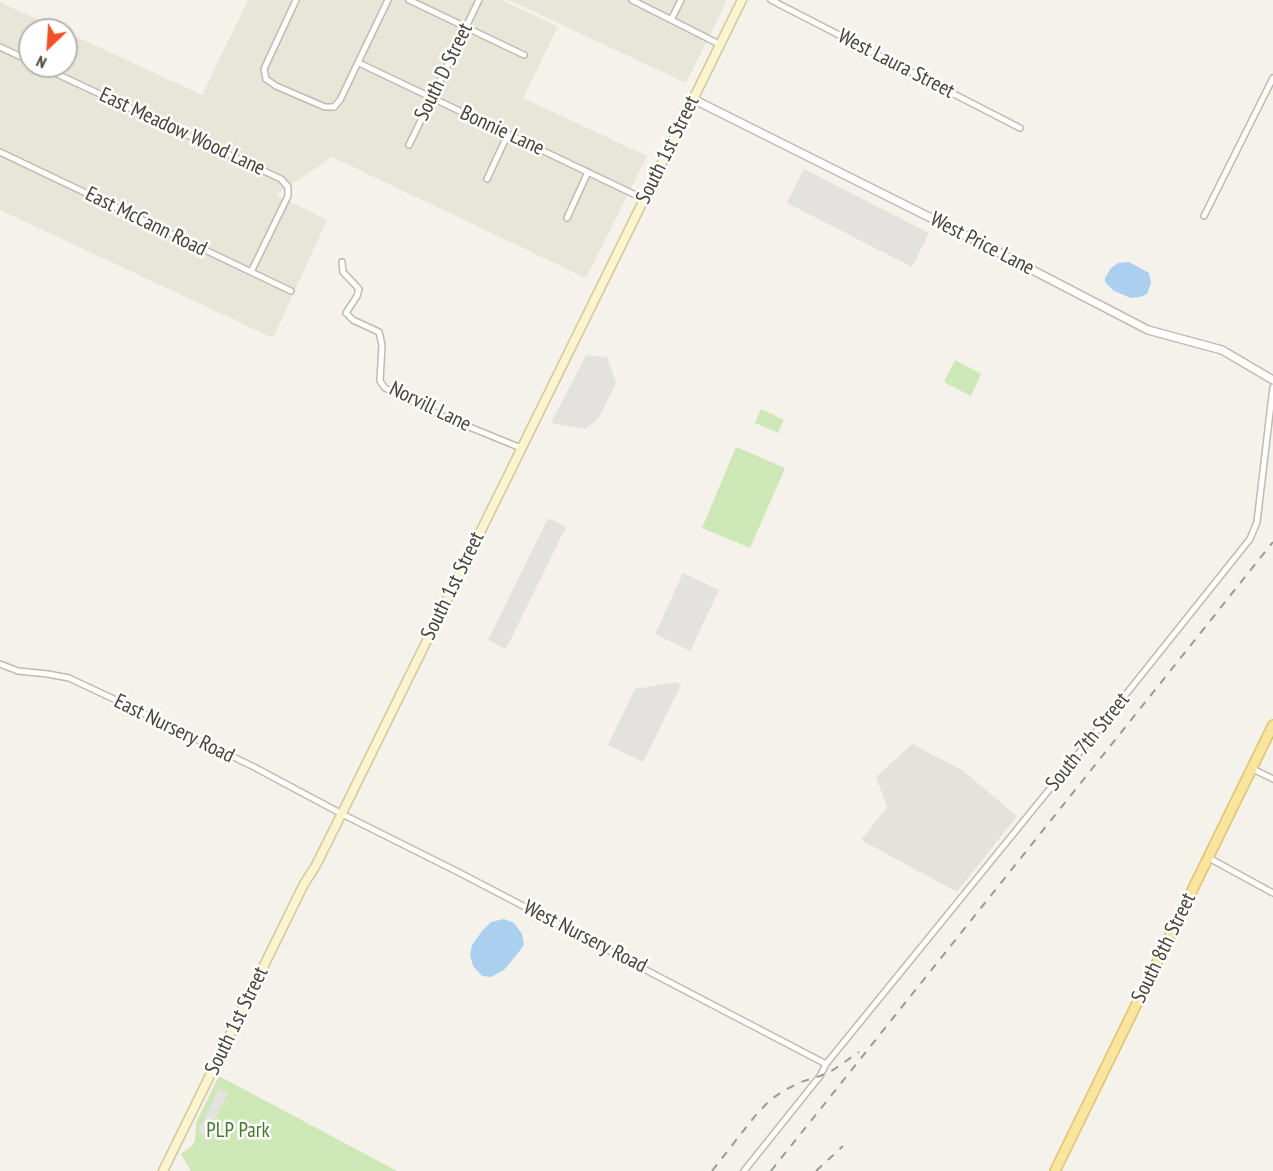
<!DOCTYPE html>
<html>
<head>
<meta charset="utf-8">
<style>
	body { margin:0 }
	#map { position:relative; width:1273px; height:1171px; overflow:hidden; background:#f5f2eb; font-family:"PT Sans Narrow",sans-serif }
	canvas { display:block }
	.north { position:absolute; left:18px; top:18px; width:60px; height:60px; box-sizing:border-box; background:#fff; border:2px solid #b6b4b0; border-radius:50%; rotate:205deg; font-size:16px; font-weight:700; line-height:24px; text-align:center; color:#494439 }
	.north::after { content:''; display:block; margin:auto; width:21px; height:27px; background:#f05127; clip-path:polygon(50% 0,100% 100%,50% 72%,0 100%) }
</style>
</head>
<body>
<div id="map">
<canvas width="1273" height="1171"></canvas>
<div class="north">N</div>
</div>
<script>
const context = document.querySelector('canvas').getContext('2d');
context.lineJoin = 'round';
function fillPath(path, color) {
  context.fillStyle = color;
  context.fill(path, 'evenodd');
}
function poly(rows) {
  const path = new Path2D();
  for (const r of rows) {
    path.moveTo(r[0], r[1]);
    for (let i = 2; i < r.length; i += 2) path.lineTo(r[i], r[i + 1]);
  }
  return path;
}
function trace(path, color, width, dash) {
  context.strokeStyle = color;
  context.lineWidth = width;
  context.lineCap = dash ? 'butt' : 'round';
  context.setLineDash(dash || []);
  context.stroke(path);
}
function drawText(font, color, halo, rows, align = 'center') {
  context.font = font + ' "PT Sans Narrow",sans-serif';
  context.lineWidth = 5;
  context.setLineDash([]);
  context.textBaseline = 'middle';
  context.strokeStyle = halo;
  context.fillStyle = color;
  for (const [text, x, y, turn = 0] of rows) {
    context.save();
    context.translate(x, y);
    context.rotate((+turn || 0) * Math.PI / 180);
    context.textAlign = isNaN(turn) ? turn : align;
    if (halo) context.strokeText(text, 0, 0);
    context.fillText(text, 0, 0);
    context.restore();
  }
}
fillPath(poly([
	[248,0,502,0,558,27,523,98,647,156,586,278,332,157,276,195,327,220,273,338,0,210,0,2,61,30,30,30,30,66,66,66,66,32,202,95],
	[509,0,727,0,686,83]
]), '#e8e5d9');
fillPath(poly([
	[912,744,962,770,1017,816,957,892,861,840,887,807,876,777]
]), '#e5e1dc');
fillPath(poly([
	[955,360,981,374,971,396,944,382],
	[761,409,784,420,778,433,755,423],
	[736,447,785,468,750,548,702,528],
	[219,1076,397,1171,191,1171,181,1154,193,1145,195,1140,196,1123]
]), '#cee7b6');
fillPath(poly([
	[804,169,929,233,912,267,787,203],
	[586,355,607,357,616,383,598,419,585,429,551,423],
	[548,518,566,527,506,649,488,640],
	[683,573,719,590,690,651,655,634],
	[676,682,681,685,643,762,608,745,635,689],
	[219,1088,228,1093,207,1136,198,1132]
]), '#e4e2df');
fillPath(poly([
	[1129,262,1149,273,1151,283,1147,294,1140,297,1131,298,1114,291,1105,282,1105,278,1111,268,1118,263],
	[504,919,514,923,522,934,524,945,518,953,504,970,491,977,482,976,473,966,470,955,472,945,482,931,491,922]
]), '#abcfee');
const minor = poly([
	[296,0,264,69,266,79,276,86,325,107,334,107,340,100,388,0],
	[409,0,524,55],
	[632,0,721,45],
	[771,0,1020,128],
	[671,20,681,0],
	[0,47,30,61],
	[359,63,644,199],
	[40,66,281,179,288,187,288,196,251,272],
	[409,145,479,0],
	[0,152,291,291],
	[487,179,508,134],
	[1204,216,1273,78],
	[567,218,588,172],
	[342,262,343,272,359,289,357,296,346,313,353,320,379,332,382,345,380,381,385,388,440,415,521,448],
	[0,664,18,671,48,674,69,678,118,701,254,767,342,814,460,873,826,1064],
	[1251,768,1273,779],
	[1209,858,1273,893],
	[744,1171,820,1076,826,1064,1079,753,1250,539,1257,522,1273,387]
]);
const tertiary = poly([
	[693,99,963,234,1148,330,1222,350,1273,380]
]);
const secondary = poly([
	[163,1171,304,884,315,867,348,801,742,0]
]);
const primary = poly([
	[1055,1171,1273,725]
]);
trace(minor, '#c0bbae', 8);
trace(tertiary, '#c0bbae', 10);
trace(secondary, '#d2c89d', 11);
trace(primary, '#dfc46f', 12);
trace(minor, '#fff', 5);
trace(tertiary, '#fff', 7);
trace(secondary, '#fcf4ce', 8);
trace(primary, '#fae59f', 9);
trace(poly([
	[712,1171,755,1116,770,1100,785,1090,801,1082,820,1076,833,1070,859,1052],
	[771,1171,1273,542],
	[816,1171,843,1146]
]), '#999', 2, [8, 8]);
drawText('21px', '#494439', '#fff', [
	["West Laura Street",896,64,27],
	["South D Street",444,72,-64],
	["Bonnie Lane",502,131,25],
	["East Meadow Wood Lane",182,132,25],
	["South 1st Street",668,150,-64],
	["East McCann Road",146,222,26],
	["West Price Lane",982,244,27],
	["Norvill Lane",430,407,26],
	["South 1st Street",453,586,-64],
	["East Nursery Road",174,729,26],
	["South 7th Street",1088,742,-51],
	["West Nursery Road",585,937,27],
	["South 8th Street",1164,948,-64],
	["South 1st Street",237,1021,-64]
]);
drawText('21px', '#46792e', '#fff', [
	["PLP Park",238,1131]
]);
</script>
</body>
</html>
